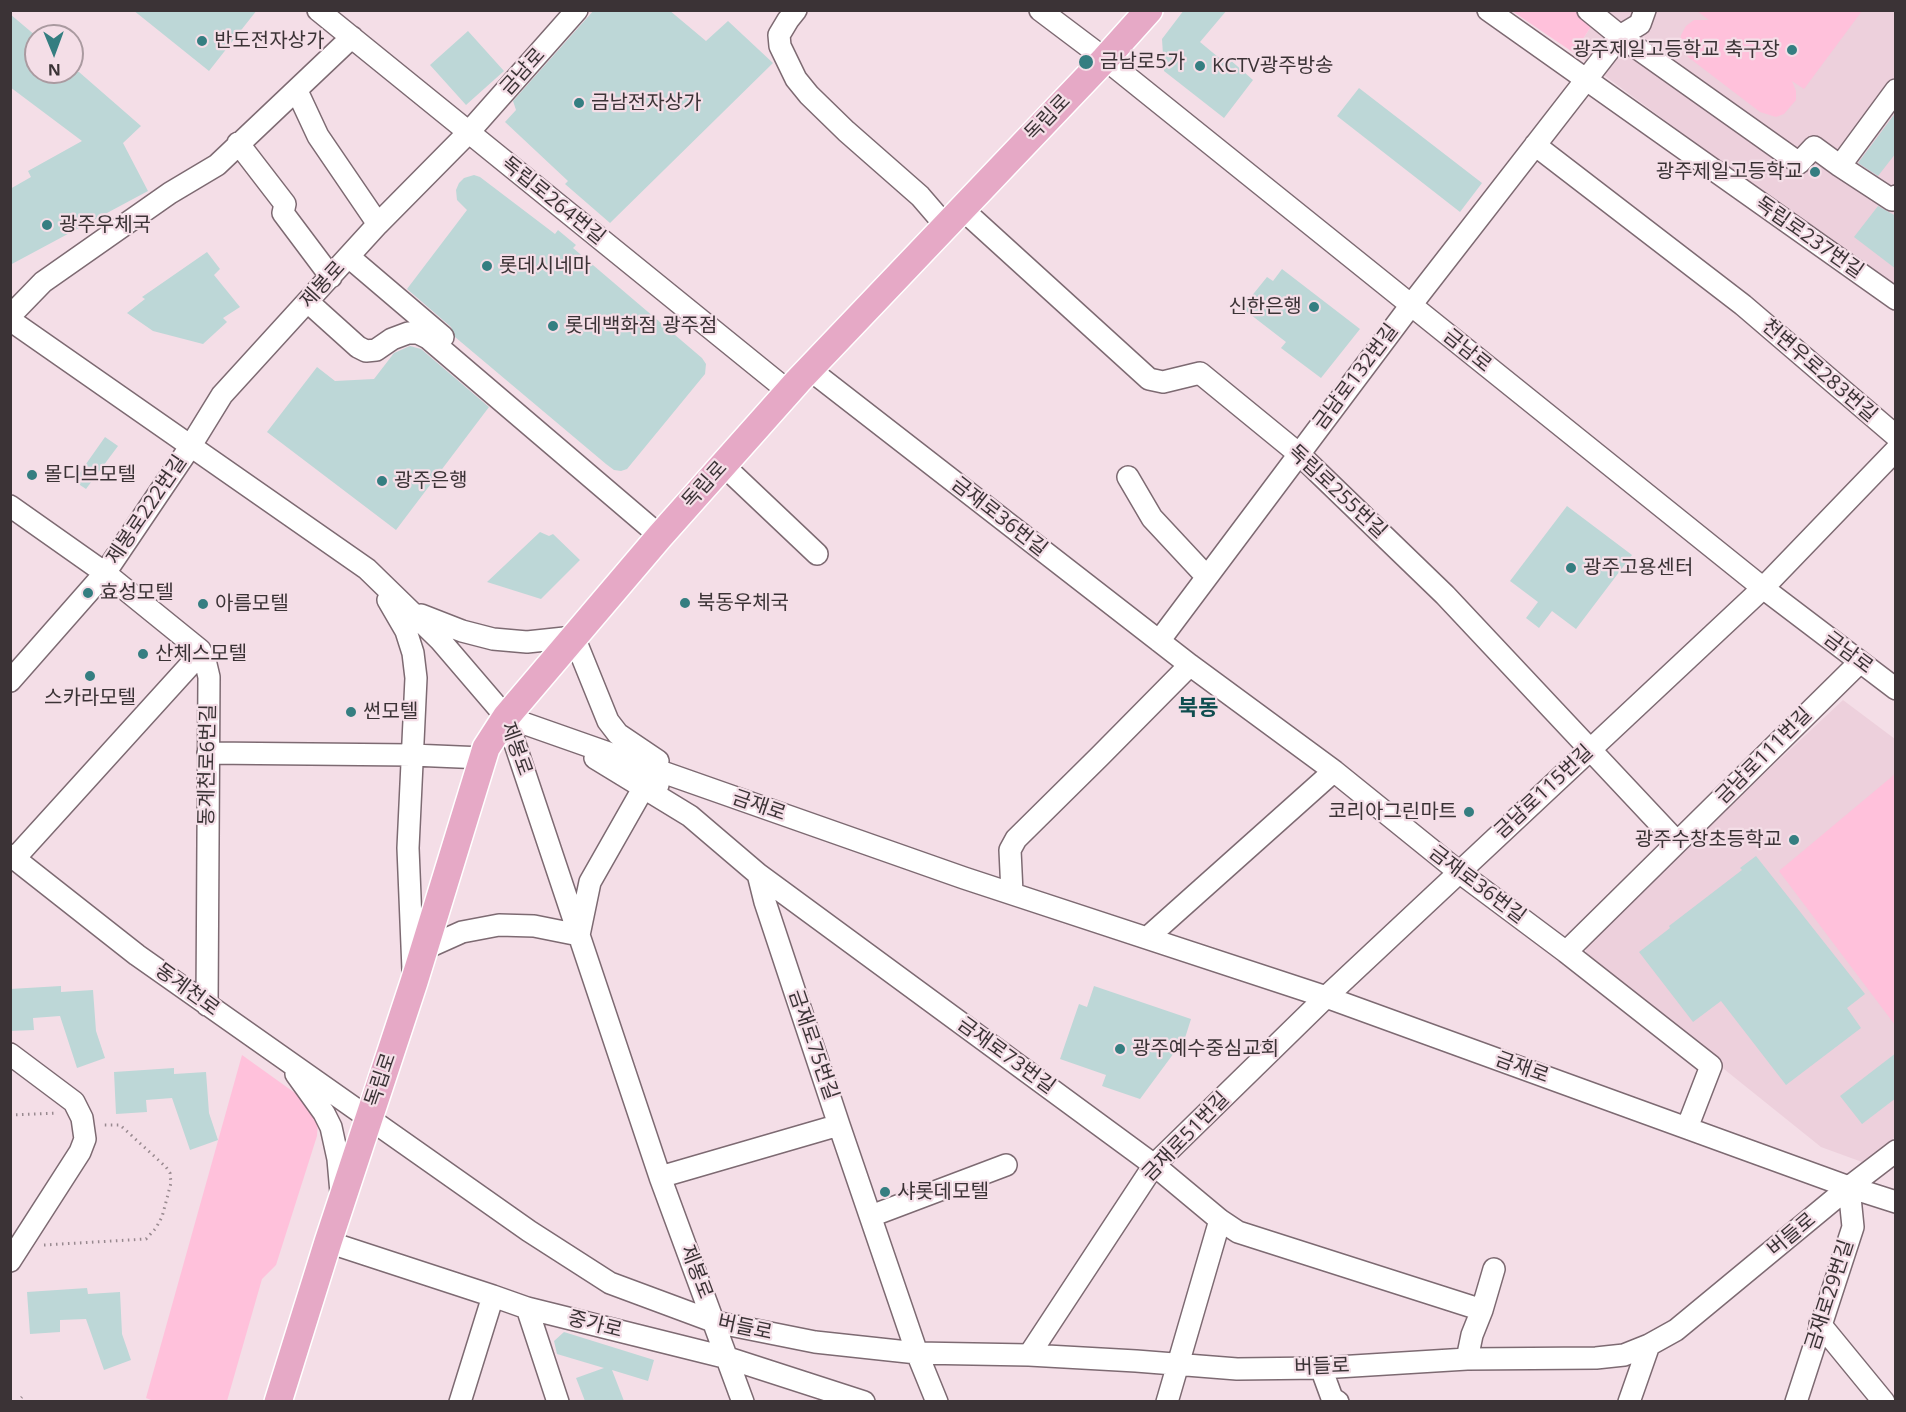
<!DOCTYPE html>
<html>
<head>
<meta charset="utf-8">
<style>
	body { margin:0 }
	#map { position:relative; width:1906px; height:1412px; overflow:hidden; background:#f4dee7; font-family:"Open Sans",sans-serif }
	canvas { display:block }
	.frame { position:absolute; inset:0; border:12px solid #3b3336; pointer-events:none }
	.north { position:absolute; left:24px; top:24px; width:60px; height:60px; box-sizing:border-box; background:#f4dee7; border:2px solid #aa9aa0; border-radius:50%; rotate:179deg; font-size:16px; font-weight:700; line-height:24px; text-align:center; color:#3b3336 }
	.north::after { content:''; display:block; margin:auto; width:21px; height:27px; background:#357e81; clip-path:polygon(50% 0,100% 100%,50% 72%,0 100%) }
</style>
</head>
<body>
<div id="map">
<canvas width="1906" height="1412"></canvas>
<div class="frame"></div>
<div class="north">N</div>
</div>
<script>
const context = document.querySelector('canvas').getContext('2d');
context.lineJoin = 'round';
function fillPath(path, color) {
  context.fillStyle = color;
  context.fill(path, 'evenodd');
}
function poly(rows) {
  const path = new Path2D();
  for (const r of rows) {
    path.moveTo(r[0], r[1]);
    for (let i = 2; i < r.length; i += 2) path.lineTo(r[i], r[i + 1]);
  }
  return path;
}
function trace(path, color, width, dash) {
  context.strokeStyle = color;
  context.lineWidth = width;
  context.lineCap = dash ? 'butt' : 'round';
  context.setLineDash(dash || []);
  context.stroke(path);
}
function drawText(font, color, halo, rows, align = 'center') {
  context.font = font + ' "Open Sans","Noto Sans KR",sans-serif';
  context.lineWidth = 4.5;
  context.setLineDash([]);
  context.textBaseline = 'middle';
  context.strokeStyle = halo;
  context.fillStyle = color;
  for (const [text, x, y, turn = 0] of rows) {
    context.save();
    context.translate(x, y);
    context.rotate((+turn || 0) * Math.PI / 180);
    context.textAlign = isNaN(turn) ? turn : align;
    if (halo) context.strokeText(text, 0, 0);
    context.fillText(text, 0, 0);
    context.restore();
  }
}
fillPath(poly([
	[1601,11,1895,11,1895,291,1574,53],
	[1843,700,1895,739,1895,1137,1862,1162,1821,1147,1587,959,1585,942]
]), '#edd0dc');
fillPath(poly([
	[1512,11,1601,11,1574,53],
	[1697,11,1862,11,1804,89,1792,81,1796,91,1796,100,1784,114,1776,117,1760,112,1688,57,1680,42,1681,35,1686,26,1694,20,1709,20],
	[1895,774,1895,1025,1779,871],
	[242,1055,302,1098,318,1121,317,1136,276,1265,262,1279,227,1401,156,1402,146,1398]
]), '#ffc1db');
fillPath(poly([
	[133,10,257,10,209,71],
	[594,10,669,10,706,41,728,21,773,63,610,223,565,184,568,181,505,122,516,110,513,101],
	[1184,10,1227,10,1200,42,1224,62,1228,58,1253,80,1224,118,1164,71,1162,39],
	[10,14,36,36,36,72,79,72,141,126,123,143,148,191,10,265,10,189,31,177,28,171,82,141,10,87],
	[468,31,504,71,466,105,430,65],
	[1359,88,1482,183,1460,212,1337,116],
	[1896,112,1896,153,1878,176,1858,163],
	[474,175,480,177,555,234,558,230,576,245,573,248,702,358,706,364,705,374,627,469,621,471,614,470,606,464,455,337,451,327,407,289,467,210,457,200,456,190,459,183,464,178],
	[1878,206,1896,216,1896,269,1854,237],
	[207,252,220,269,214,275,240,307,223,318,227,322,203,344,153,331,127,313,145,299,142,297],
	[1282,269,1360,329,1321,378,1281,348,1286,342,1242,308,1267,277,1273,281],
	[410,346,421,349,489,407,396,530,267,432,317,367,335,381,374,379,394,353],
	[105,437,118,446,86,489,74,481],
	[1567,506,1632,555,1576,629,1552,611,1539,628,1526,618,1538,602,1510,581],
	[540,532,549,536,553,534,580,560,541,599,487,582],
	[1756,856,1865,994,1847,1008,1861,1028,1786,1085,1721,1001,1693,1022,1639,952,1670,928,1669,926,1742,870,1740,868],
	[61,986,61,992,93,990,96,1031,105,1058,77,1068,60,1016,33,1018,34,1030,10,1031,10,989],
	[1094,986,1191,1019,1185,1038,1140,1099,1102,1086,1106,1075,1060,1059,1079,1004,1087,1007],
	[1896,1053,1896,1098,1862,1124,1840,1096],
	[174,1068,174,1074,206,1072,209,1113,218,1140,190,1150,172,1098,146,1100,147,1112,116,1114,114,1072],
	[87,1288,88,1294,120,1292,122,1334,131,1360,104,1370,86,1319,60,1320,60,1332,30,1334,27,1292],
	[564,1332,654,1360,648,1381,612,1370,624,1401,585,1401,576,1378,604,1368,557,1354,554,1341]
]), '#bdd7d7');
const minor = poly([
	[318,10,788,391],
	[796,10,788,20,779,35,780,46,796,79,809,95,846,131,920,196,945,225],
	[1040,10,1105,59,1763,588,1896,689],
	[1488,10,1896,299],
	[1588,10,1620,36,1640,24,1645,10],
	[297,91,318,136,378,224],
	[238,143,285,204,283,213,331,277],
	[1535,145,1743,305,1896,436],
	[1840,166,1892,200,1896,196],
	[961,208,1149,379,1163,382,1200,373,1299,454,1445,595,1677,842],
	[349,257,443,337],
	[308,302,358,347,366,351,376,350,392,339,408,333,418,333,428,338,660,536],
	[10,316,43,282,170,193,217,165,352,37],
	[10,320,367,569,440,640,506,717,660,1177,743,1402],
	[809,369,1190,665,1334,771,1459,872,1566,952,1711,1066,1687,1128],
	[723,465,817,554],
	[1128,477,1152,518,1207,577],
	[10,506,105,573,200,650,205,660,209,677,207,1005],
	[388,600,406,631,413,653,416,678,408,848,413,970],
	[421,615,462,631,493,639,527,642,574,637,608,721,618,734,658,761],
	[1159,641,1411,305,1620,36,1799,163,1814,147,1840,166,1896,90],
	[10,681,105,573,190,447,222,395,378,224,468,133,577,10],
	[506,717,964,878,1326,997,1849,1187,1896,1202],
	[208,753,412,755,483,758],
	[595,758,690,816,758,874,1154,1165,1220,1220,1238,1232,1482,1310],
	[10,855,137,955,529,1231,610,1283,715,1322,815,1342,917,1353,1029,1355,1136,1361,1237,1369,1321,1368,1467,1359,1596,1358,1624,1355,1649,1345,1676,1330,1849,1187,1896,1151],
	[15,858,201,653],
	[758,874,765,902,839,1125,917,1353,937,1402],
	[1012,893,1010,850,1016,839,1100,756,1190,665],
	[1147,938,1334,771],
	[424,949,462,932,499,925,534,926,579,935,590,882,640,794,646,789,658,785],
	[1566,952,1860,662],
	[10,1054,74,1102,82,1118,85,1139,80,1152,10,1261],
	[296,1074,324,1113,331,1127,338,1159,341,1193],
	[660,1177,839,1125],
	[871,1216,1006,1165],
	[328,1242,493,1296,527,1308,728,1358,864,1402],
	[527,1308,558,1402],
	[1820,1324,1884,1402],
	[1029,1355,1154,1165,1326,997,1763,588,1896,450],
	[1467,1359,1472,1335,1482,1310,1494,1269],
	[1321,1368,1332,1398,1338,1402],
	[460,1402,493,1296],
	[1167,1402,1220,1220],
	[1629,1402,1649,1345],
	[1796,1402,1853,1227,1849,1187]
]);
const major = poly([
	[278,1402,328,1242,414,982,486,748,506,717,660,536,798,381,1105,59,1149,10]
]);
trace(minor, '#7d6a72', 24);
trace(major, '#fff', 30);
trace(poly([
	[10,1115,57,1113],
	[44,1245,146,1239,156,1228,162,1217,171,1183,170,1173,166,1167,120,1125,102,1125],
	[17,1402,22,1397]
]), '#98898f', 3, [1.5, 4.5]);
trace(minor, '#fff', 21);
trace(major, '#e6a9c6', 27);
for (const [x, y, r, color] of [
	[202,41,6,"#357e81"],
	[1792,50,6,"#357e81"],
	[1086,62,8,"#357e81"],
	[1200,66,6,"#357e81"],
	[579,103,6,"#357e81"],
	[1815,172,6,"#357e81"],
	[47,225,6,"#357e81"],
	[487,266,6,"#357e81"],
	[1314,307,6,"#357e81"],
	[553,326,6,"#357e81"],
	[32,475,6,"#357e81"],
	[382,481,6,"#357e81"],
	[1571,568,6,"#357e81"],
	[88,593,6,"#357e81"],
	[685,603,6,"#357e81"],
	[203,604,6,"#357e81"],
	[143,654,6,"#357e81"],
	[90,676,6,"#357e81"],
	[351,712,6,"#357e81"],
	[1469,812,6,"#357e81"],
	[1794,840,6,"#357e81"],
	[1120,1049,6,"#357e81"],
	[885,1192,6,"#357e81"]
]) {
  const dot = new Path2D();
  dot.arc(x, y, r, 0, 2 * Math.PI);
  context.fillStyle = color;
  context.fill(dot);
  trace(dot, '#f4dee7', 2);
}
drawText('20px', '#3b3336', '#f4dee7', [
	["반도전자상가",214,41],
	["광주제일고등학교 축구장",1780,50,"right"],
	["금남로5가",1100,62],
	["KCTV광주방송",1212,66],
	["금남전자상가",591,103],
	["광주제일고등학교",1803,172,"right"],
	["광주우체국",59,225],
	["롯데시네마",499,266],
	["신한은행",1302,307,"right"],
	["롯데백화점 광주점",565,326],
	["몰디브모텔",44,475],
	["광주은행",394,481],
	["광주고용센터",1583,568],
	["효성모텔",100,593],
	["북동우체국",697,603],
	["아름모텔",215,604],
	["산체스모텔",155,654],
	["스카라모텔",90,698,"center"],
	["썬모텔",363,712],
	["코리아그린마트",1457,812,"right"],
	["광주수창초등학교",1782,840,"right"],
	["광주예수중심교회",1132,1049],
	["샤롯데모텔",897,1192]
], 'left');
drawText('20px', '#3b3336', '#f4dee7', [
	["금남로",523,72,-48],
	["독립로",1048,118,-46],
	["독립로264번길",553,201,39],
	["독립로237번길",1809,238,35],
	["제봉로",323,285,-48],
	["금남로",1467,351,39],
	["천변우로283번길",1819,371,41],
	["금남로132번길",1356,377,-53],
	["독립로",705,485,-48],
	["독립로255번길",1337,492,43],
	["제봉로222번길",147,510,-56],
	["금재로36번길",999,517,38],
	["금남로",1848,653,37],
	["제봉로",516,749,70],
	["금남로111번길",1764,756,-45],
	["동계천로6번길",208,765,-89],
	["금남로115번길",1544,792,-43],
	["금재로",759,806,19],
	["금재로36번길",1477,885,37],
	["동계천로",187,990,36],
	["금재로75번길",813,1045,71],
	["금재로73번길",1006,1056,36],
	["금재로",1522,1068,20],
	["독립로",381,1080,-71],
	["금재로51번길",1186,1137,-46],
	["버들로",1792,1235,-40],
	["제봉로",696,1272,69],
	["금재로29번길",1830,1295,-72],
	["중가로",595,1325,14],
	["버들로",745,1328,12],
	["버들로",1322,1367,-2]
]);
drawText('bold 22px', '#0e4d4f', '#f4dee7', [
	["북동",1198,709]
]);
</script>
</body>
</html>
